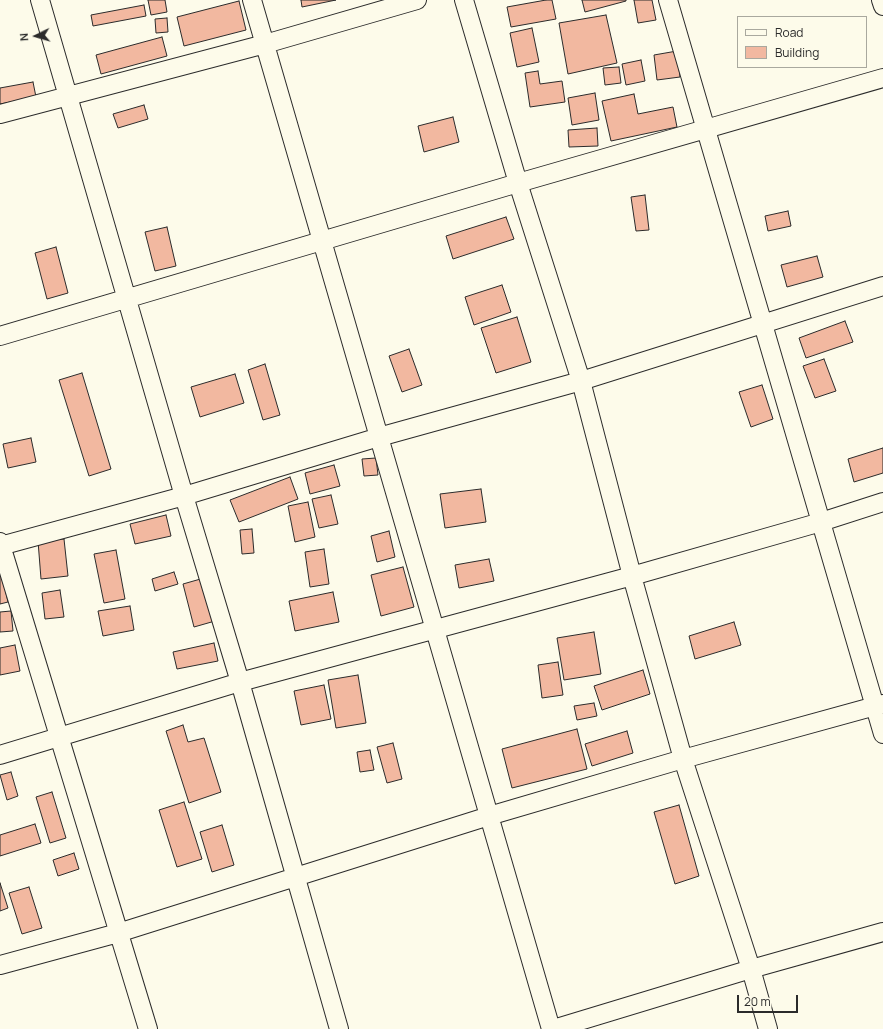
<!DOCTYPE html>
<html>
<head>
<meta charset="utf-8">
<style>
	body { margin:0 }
	#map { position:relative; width:883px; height:1029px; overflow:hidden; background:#fdfbea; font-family:Manrope,sans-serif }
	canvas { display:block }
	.legend { position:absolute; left:737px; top:16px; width:130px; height:52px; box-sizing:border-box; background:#fdfbea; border:1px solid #a9a89e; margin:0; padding:5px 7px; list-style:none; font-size:12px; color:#2b2b2b }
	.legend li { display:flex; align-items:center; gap:8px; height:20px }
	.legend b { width:20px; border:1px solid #a9a89e }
	.north { position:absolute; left:16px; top:16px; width:40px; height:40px; -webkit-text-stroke:3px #fdfbea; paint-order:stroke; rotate:265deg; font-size:11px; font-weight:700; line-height:16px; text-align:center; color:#2b2b2b }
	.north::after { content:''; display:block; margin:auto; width:14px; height:18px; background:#2b2b2b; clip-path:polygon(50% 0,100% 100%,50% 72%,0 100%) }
	.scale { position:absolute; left:737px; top:995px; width:61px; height:18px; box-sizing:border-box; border:2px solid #2b2b2b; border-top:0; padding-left:5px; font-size:12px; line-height:14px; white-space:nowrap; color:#2b2b2b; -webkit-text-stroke:3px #fdfbea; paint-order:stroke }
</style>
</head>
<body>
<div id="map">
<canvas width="883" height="1029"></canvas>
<ul class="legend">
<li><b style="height:5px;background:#fdfbea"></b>Road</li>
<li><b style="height:11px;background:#f2b8a0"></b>Building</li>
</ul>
<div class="north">N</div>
<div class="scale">20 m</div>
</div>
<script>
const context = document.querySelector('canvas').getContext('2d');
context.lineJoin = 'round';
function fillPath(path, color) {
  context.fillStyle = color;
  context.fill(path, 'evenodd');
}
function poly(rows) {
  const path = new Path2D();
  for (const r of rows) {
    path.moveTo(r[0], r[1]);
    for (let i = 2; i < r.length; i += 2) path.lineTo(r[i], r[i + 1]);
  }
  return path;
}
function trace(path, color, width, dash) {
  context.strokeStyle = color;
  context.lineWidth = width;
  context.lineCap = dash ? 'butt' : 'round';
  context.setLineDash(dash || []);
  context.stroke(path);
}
const building = poly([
	[148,0,165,0,167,12,151,15,148,0],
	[301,0,336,0,302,7,301,0],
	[546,0,552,0,556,19,511,27,507,7,546,0],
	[582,0,626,0,626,1,585,12,582,0],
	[634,0,652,0,656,20,638,23,634,0],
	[239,1,246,30,184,46,177,17,239,1],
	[144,5,146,16,93,26,91,15,144,5],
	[606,15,617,63,568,74,559,23,606,15],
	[167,18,168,32,156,33,155,19,167,18],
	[532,28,539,62,517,67,510,33,532,28],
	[162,37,167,56,101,74,96,55,162,37],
	[677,51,680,77,657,80,654,55,677,51],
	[641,60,645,81,626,85,622,64,641,60],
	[619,67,621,83,605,85,603,68,619,67],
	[538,71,540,84,562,81,565,102,530,107,525,73,538,71],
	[33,82,36,97,0,104,0,88,33,82],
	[595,93,599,120,572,125,568,98,595,93],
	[634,94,638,114,673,107,677,127,611,141,602,101,634,94],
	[144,105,148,119,118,128,113,114,144,105],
	[453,117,459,142,424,152,418,126,453,117],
	[597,128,598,146,569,147,568,130,597,128],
	[645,195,649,230,636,231,631,197,645,195],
	[788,211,791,226,768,231,765,216,788,211],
	[506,217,514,239,453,259,446,236,506,217],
	[167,227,176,266,155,271,145,232,167,227],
	[56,247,68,293,47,299,35,253,56,247],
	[817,256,823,277,787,287,781,265,817,256],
	[502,285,511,312,474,325,465,297,502,285],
	[517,317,531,362,496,373,481,328,517,317],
	[845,321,853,342,806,358,799,338,845,321],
	[409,349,422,385,402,392,389,356,409,349],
	[824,359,836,391,815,398,803,366,824,359],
	[265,364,280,415,263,420,248,370,265,364],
	[82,373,111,469,89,476,59,380,82,373],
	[235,374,244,403,200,417,191,387,235,374],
	[762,385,773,419,751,427,739,392,762,385],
	[31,438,36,462,8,468,3,444,31,438],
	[883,448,883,473,854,482,848,459,883,448],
	[376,458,378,475,364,476,362,459,376,458],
	[334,465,340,486,310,494,305,473,334,465],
	[290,477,298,499,239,522,230,500,290,477],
	[481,489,486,522,445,528,440,494,481,489],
	[331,495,338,524,319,528,312,499,331,495],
	[308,502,315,537,295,542,288,506,308,502],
	[166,515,171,536,135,544,130,524,166,515],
	[252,529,254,553,242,554,240,530,252,529],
	[389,531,395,557,377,562,371,536,389,531],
	[64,539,68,576,41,579,38,541,64,539],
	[324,549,329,584,310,587,305,552,324,549],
	[116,550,125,599,104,603,94,554,116,550],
	[489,559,494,581,459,588,455,565,489,559],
	[0,565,8,602,0,604,0,565],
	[403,567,414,607,381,616,371,575,403,567],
	[174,572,178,584,155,591,152,579,174,572],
	[204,578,215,621,194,627,183,584,204,578],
	[60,590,64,617,45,619,42,593,60,590],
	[333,592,339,622,295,631,289,601,333,592],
	[130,606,134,630,103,636,98,611,130,606],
	[11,611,13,631,0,632,0,612,11,611],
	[734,622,741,645,695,659,689,636,734,622],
	[594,632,601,674,564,680,557,638,594,632],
	[214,643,218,661,177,669,173,652,214,643],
	[15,645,20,671,0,675,0,648,15,645],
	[558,662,563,695,542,698,538,665,558,662],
	[643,670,650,694,602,710,594,686,643,670],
	[358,675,366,723,336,728,328,680,358,675],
	[324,685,331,719,301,725,294,691,324,685],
	[594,703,597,716,577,720,574,706,594,703],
	[183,725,188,742,204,738,221,792,189,803,166,731,183,725],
	[577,729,587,769,512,788,502,749,577,729],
	[627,731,633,753,592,766,585,744,627,731],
	[393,743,402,779,387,783,377,747,393,743],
	[370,750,374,770,360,772,357,752,370,750],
	[11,772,18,796,7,800,0,775,11,772],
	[52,792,66,838,50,843,36,797,52,792],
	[184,802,202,859,177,867,159,810,184,802],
	[679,805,699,876,675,884,654,812,679,805],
	[35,824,41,843,0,856,0,835,35,824],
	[222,825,234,865,212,872,200,832,222,825],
	[74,853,79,869,58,876,53,860,74,853],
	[0,883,8,908,0,911,0,883],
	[29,887,42,928,22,934,9,893,29,887]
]);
fillPath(building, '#f2b8a0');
trace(building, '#2b2b2b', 1);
const street = poly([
	[40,0,184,496,240,682,339,1029],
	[252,0,551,1029],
	[464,0,518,183,581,381,632,576,683,759,751,969,768,1029],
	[668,0,883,734],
	[881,0,883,6],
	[0,114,265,44,417,0],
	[0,336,518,183,883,78],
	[0,542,148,1029],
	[0,546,184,496,379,437,581,381,883,286],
	[0,755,240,682,632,576,821,522,883,502],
	[0,965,118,933,489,816,683,759,883,704],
	[553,1029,751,969,883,932]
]);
trace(street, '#2b2b2b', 20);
trace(street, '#fdfbea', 18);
</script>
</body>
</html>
